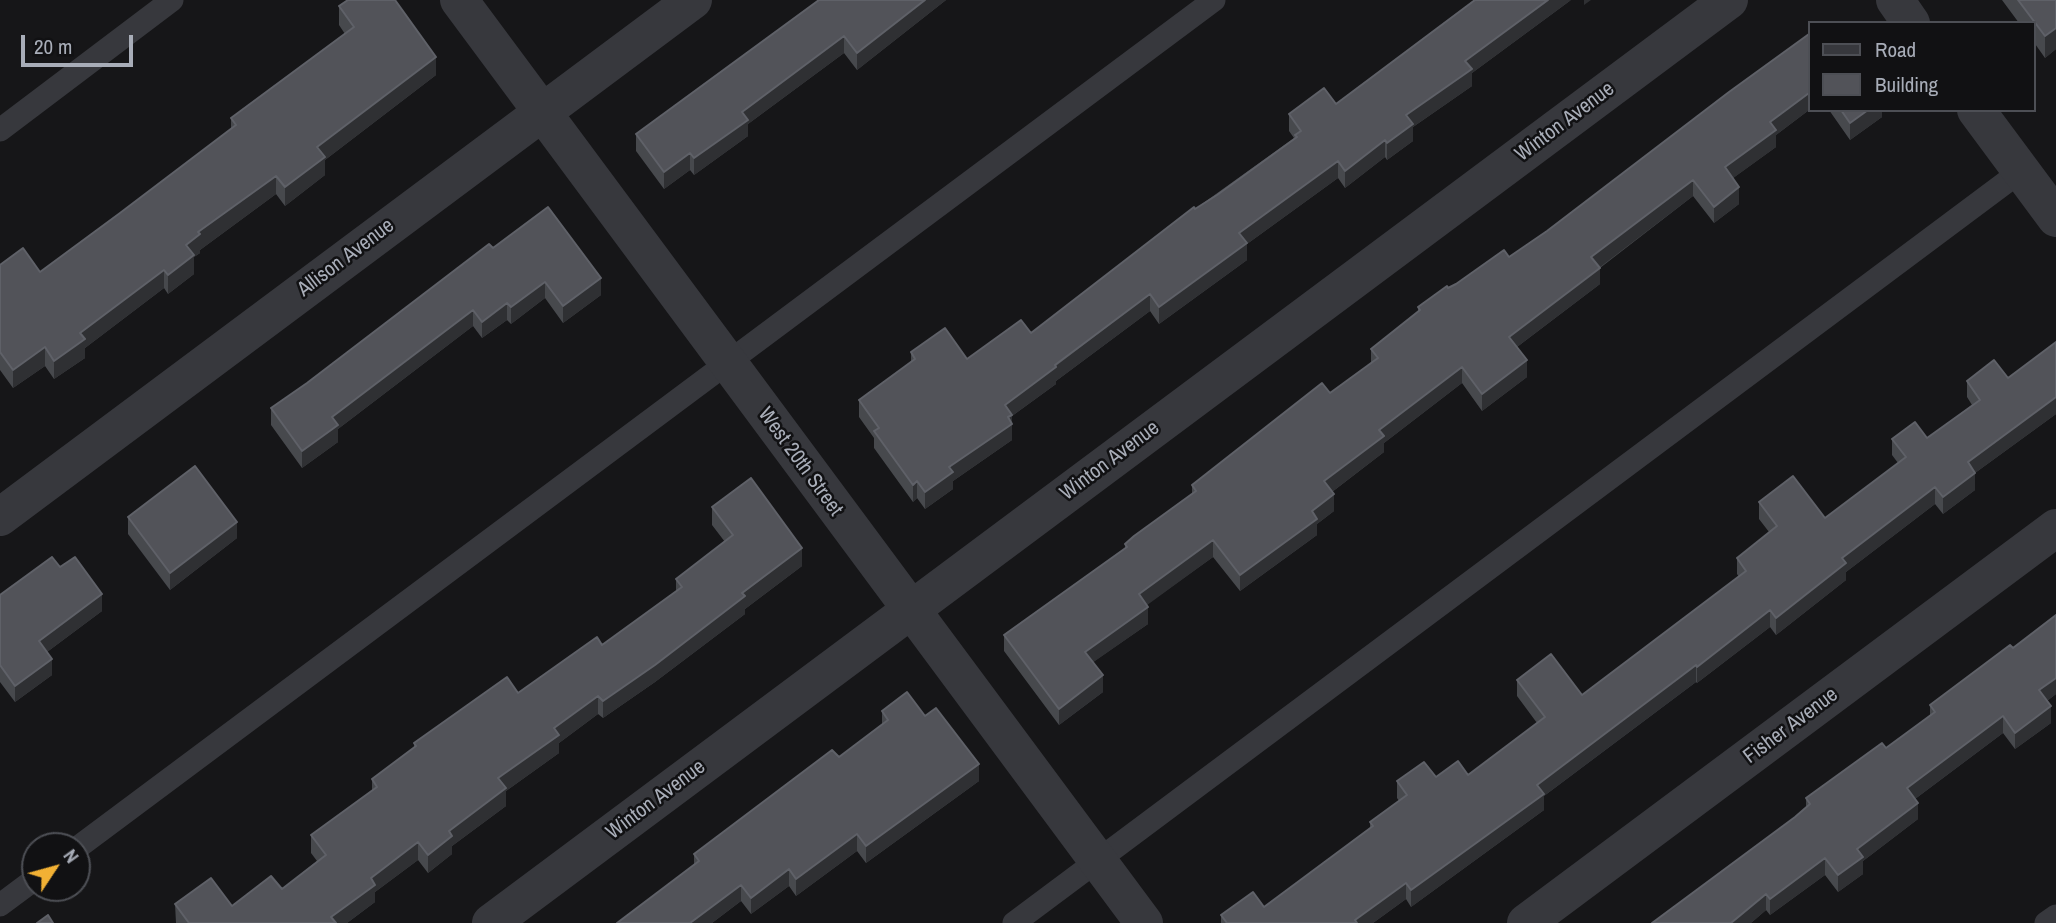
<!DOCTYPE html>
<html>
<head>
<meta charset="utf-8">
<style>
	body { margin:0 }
	#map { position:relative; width:2056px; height:923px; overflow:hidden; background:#161618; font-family:"Archivo Narrow",sans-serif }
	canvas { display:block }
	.legend { position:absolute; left:1808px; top:21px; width:228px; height:91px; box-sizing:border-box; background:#111113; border:2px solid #4d4f55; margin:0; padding:9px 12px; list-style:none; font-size:21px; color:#a8adb8 }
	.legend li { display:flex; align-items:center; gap:14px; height:35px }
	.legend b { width:35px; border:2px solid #4d4f55 }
	.north { position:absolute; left:21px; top:832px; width:70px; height:70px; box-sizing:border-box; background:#111113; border:2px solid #4d4f55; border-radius:50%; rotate:54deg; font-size:19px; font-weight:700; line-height:28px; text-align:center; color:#a8adb8 }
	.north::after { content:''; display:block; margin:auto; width:24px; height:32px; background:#f2b134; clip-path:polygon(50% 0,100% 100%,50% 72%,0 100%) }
	.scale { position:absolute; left:21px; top:35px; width:112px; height:32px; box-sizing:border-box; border:4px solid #a8adb8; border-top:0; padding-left:9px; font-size:21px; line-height:24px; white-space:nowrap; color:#a8adb8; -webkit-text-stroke:5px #111113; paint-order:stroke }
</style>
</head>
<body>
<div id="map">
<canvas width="2056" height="923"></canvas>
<ul class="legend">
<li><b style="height:9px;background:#37383d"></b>Road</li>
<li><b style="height:19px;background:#525359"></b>Building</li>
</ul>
<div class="north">N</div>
<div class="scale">20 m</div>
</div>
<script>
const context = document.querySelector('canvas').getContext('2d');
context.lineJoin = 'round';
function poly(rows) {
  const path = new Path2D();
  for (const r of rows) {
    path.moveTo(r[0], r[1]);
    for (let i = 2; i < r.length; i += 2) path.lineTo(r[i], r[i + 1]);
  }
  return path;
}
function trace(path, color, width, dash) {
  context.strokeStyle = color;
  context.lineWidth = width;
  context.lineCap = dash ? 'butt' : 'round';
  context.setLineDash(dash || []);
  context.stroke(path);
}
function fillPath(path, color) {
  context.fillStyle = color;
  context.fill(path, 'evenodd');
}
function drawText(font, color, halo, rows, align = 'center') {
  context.font = font + ' "Archivo Narrow",sans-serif';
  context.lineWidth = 5;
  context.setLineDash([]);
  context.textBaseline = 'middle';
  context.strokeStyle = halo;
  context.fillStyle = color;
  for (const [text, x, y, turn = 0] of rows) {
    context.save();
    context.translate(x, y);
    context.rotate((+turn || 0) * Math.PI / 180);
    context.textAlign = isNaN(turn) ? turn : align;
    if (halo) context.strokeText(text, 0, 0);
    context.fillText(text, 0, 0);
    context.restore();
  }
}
trace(poly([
	[0,130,172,0],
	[77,848,1214,0],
	[0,905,35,879],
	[1014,923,2021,171],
	[2046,923,2056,916]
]), '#37383d', 23);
trace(poly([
	[459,0,1144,923],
	[1895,0,1911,23],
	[1976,110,2056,218],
	[0,517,693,0],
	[491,923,1729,0],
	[1526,923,2056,528]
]), '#37383d', 38);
fillPath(poly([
	[819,0,946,0,857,70,844,53,748,124,748,136,694,175,690,170,664,189,636,151,636,134],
	[1571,0,1472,73,1472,86,1413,127,1413,141,1387,160,1385,157,1345,188,1338,178,1247,244,1247,260,1159,324,1150,311,1056,381,1056,384,1012,416,1012,440,953,481,953,489,925,509,917,498,913,502,874,448,874,438,859,417,859,400,911,363,911,352,967,359,1031,333,1195,209,1294,138,1289,131,1289,114,1336,104],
	[2002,0,2056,0,2056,49,2045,58,2033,41,2033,23,2019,23],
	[339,6,436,75,325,160,325,175,285,206,276,194,200,250,200,253,194,257,194,274,168,294,164,288,85,348,85,358,54,379,45,366,13,388,0,370,0,265,40,272,120,213,231,129,231,118,345,34,339,25],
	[1809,34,1809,110,1776,135,1776,147,1733,178,1739,204,1714,223,1693,196,1600,268,1600,284,1517,347,1527,377,1482,411,1462,383,1384,443,1384,452,1332,492,1334,511,1317,524,1317,535,1240,591,1213,557,1146,605,1148,624,1093,662,1103,692,1059,725,1004,651,1004,635,1125,549,1125,544,1192,495,1192,485,1330,393,1371,363,1371,349,1418,312,1418,307,1448,288,1509,257,1547,231],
	[1829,110,1882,110,1882,117,1850,140],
	[493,248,601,295,563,323,545,298,511,324,507,320,482,338,473,326,338,429,338,442,302,468,271,425,271,408,307,383],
	[2056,342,2056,414,1975,473,1975,490,1943,514,1935,504,1846,572,1846,580,1776,635,1770,627,1697,683,1696,682,1544,796,1544,810,1411,907,1406,899,1373,923,1221,923,1221,915,1264,907,1370,828,1370,822,1399,801,1397,798,1397,781,1468,775,1537,723,1517,696,1517,680,1582,695,1739,577,1737,574,1737,558,1769,532,1759,519,1759,502,1825,518,1898,463,1892,455,1892,439,1927,438,1972,405,1967,397,1967,381,2008,378],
	[712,507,802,566,745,609,745,614,655,682,603,718,598,714,559,743,559,753,506,791,506,806,452,846,452,854,428,873,418,860,375,892,375,902,347,923,176,923,175,904,232,906,282,889,317,861,311,853,311,835,372,791,372,779,414,747,414,743,518,693,602,645,676,591,676,579,725,542,712,525],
	[128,517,237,538,170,590,128,534],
	[60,567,102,611,47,652,52,675,15,702,0,682,0,595],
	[2056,694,2047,701,2051,723,2015,749,2003,733,1915,799,1918,819,1863,861,1863,874,1838,892,1825,875,1770,915,1766,910,1751,923,1795,817,1806,808,1806,798,1886,748,1930,715,1930,705],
	[882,711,925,716,979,781,866,863,857,851,796,896,789,886,751,914,741,901,712,923,617,923,694,865,694,854,839,757,882,724]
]), '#47494d');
fillPath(poly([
	[925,0,946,0,857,70,857,53],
	[1548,0,1571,0,1472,73,1472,86,1413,127,1413,141,1387,160,1387,143,1406,115,1465,61],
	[1584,0,1591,0,1584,5],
	[2056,28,2056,49,2045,58,2045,36],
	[844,36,844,53,748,124,748,136,694,175,694,158,742,112],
	[436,57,436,75,325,160,325,175,285,206,285,187,317,147],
	[1809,93,1809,110,1776,135,1776,147,1725,184,1725,167,1770,122],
	[1868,110,1882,110,1882,117,1850,140,1850,123],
	[1385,140,1385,157,1345,188,1345,171],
	[690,153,690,170,664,189,664,172],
	[1338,161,1338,178,1247,244,1247,260,1159,324,1159,307,1239,233],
	[276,176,276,194,200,250,200,253,194,257,194,274,168,294,168,275,186,245,198,232],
	[1693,180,1693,196,1591,274,1591,257],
	[1739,187,1739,204,1714,223,1714,207],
	[1600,268,1600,284,1509,353,1509,337],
	[164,270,164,288,85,348,85,358,54,379,54,361,80,333],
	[601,278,601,295,563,323,563,306],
	[545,282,545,298,511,324,511,307],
	[1150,294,1150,311,1056,381,1056,384,1012,416,1012,440,953,481,953,489,925,509,925,492,1005,405],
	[507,303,507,320,482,338,482,322],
	[473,310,473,326,338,429,338,442,302,468,302,451,332,417],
	[45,347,45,366,13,388,13,370],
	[1527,360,1527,377,1482,411,1482,394],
	[1462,367,1462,383,1384,443,1384,452,1324,498,1324,481,1379,430],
	[2056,397,2056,414,1975,473,1975,490,1943,514,1943,497,1968,462],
	[917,481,917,498,913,502,913,485],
	[1935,487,1935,504,1846,572,1846,580,1776,635,1776,618,1842,558],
	[1334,494,1334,511,1317,524,1317,535,1240,591,1240,575,1312,511],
	[237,522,237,538,170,590,170,573],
	[1213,540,1213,557,1139,611,1139,594],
	[802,548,802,566,745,609,745,614,655,682,603,718,603,701],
	[102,594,102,611,39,658,39,641],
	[1148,607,1148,624,1085,668,1085,652],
	[1770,610,1770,627,1697,683,1697,667],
	[52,659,52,675,15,702,15,686],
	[1696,665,1696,682,1544,796,1544,810,1411,907,1411,890,1537,785],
	[1103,675,1103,692,1059,725,1059,709],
	[2056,678,2056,694,2039,707,2039,690],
	[598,696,598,714,559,743,559,753,506,791,506,806,452,846,452,854,428,873,428,855,498,778,554,728],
	[2051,706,2051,723,2015,749,2015,733],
	[2003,716,2003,733,1907,805,1907,788],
	[979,764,979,781,866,863,866,846],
	[1918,803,1918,819,1863,861,1863,874,1838,892,1838,875,1857,849],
	[857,834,857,851,796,896,796,879],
	[418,842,418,860,375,892,375,902,347,923,331,923,331,917,371,878],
	[1825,858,1825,875,1770,915,1770,899],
	[789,869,789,886,751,914,751,898],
	[1406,883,1406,899,1373,923,1355,923,1355,920],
	[741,885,741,901,712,923,690,923],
	[1766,894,1766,910,1751,923,1731,923]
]), '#2f3033');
const building = poly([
	[348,0,395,0,436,57,317,147,325,157,285,187,276,176,198,232,200,234,186,245,194,255,168,275,164,270,80,333,85,339,54,361,45,347,13,370,0,352,0,265,23,248,40,272,120,213,236,125,231,118,354,27,339,6,348,0],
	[819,0,925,0,857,53,844,36,742,112,748,120,694,158,690,153,664,172,636,134,819,0],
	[1475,0,1548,0,1465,61,1472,69,1406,115,1413,124,1387,143,1385,140,1345,171,1338,161,1239,233,1247,243,1159,307,1150,294,1055,365,1056,367,1005,405,1012,415,1008,417,1012,424,949,467,953,472,925,492,917,481,913,485,874,431,879,428,859,400,915,359,911,352,945,328,967,359,1021,320,1031,333,1194,207,1195,209,1217,195,1297,137,1295,135,1301,131,1289,114,1324,88,1336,104,1475,0],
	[2018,0,2056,0,2056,28,2045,36,2018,0],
	[1809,34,1809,93,1770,122,1776,130,1725,167,1739,187,1714,207,1693,180,1591,257,1600,268,1509,337,1527,360,1482,394,1462,367,1379,430,1384,436,1324,481,1334,494,1312,511,1317,519,1240,575,1213,540,1139,594,1148,607,1085,652,1103,675,1059,709,1004,635,1127,547,1125,544,1134,536,1196,491,1192,485,1322,383,1330,393,1378,358,1371,349,1420,310,1418,307,1447,286,1448,288,1456,284,1504,250,1509,257,1547,231,1729,92,1809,34],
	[1841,110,1868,110,1850,123,1841,110],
	[548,207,601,278,563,306,545,282,511,307,507,303,482,322,473,310,332,417,338,425,302,451,271,408,307,383,489,244,493,248,548,207],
	[2056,342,2056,397,1968,462,1975,473,1943,497,1935,487,1842,558,1846,563,1776,618,1770,610,1697,667,1696,665,1537,785,1544,794,1411,890,1406,883,1355,920,1357,923,1227,923,1221,915,1253,892,1264,907,1373,826,1370,822,1407,795,1397,781,1424,762,1436,777,1458,761,1468,775,1545,717,1517,680,1551,654,1582,695,1746,571,1737,558,1777,526,1759,502,1793,476,1825,518,1906,457,1892,439,1915,422,1927,438,1980,400,1967,381,1994,360,2008,378,2056,342],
	[195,466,237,522,170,573,128,517,195,466],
	[751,478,802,548,742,593,745,596,655,665,603,701,598,696,554,728,559,735,498,778,506,788,449,831,452,836,428,855,418,842,371,878,375,885,331,917,336,923,189,923,175,904,211,878,232,906,271,876,282,889,326,855,311,835,377,787,372,779,416,746,414,743,507,677,518,693,597,637,602,645,682,587,676,579,733,535,712,507,751,478],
	[52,557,60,567,75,557,102,594,39,641,52,659,15,686,0,665,0,595,52,557],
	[2056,615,2056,678,2039,690,2051,706,2015,733,2003,716,1907,788,1918,803,1857,849,1863,857,1838,875,1825,858,1770,899,1766,894,1731,923,1652,923,1795,817,1810,804,1806,798,1882,743,1886,748,1935,712,1930,705,2010,645,2013,648,2056,615],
	[907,692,925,716,936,708,979,764,866,846,857,834,796,879,789,869,751,898,741,885,690,923,617,923,699,861,694,854,832,750,839,757,888,720,882,711,907,692],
	[48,915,53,923,37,923,48,915]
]);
fillPath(building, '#525359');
trace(building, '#5f6168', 2);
drawText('21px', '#a8adb8', '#111113', [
	["Winton Avenue",1565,122,-37],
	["Allison Avenue",346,258,-37],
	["Winton Avenue",1110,461,-37],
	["West 20th Street",800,462,54],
	["Fisher Avenue",1791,726,-37],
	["Winton Avenue",656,800,-37]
]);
</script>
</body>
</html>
